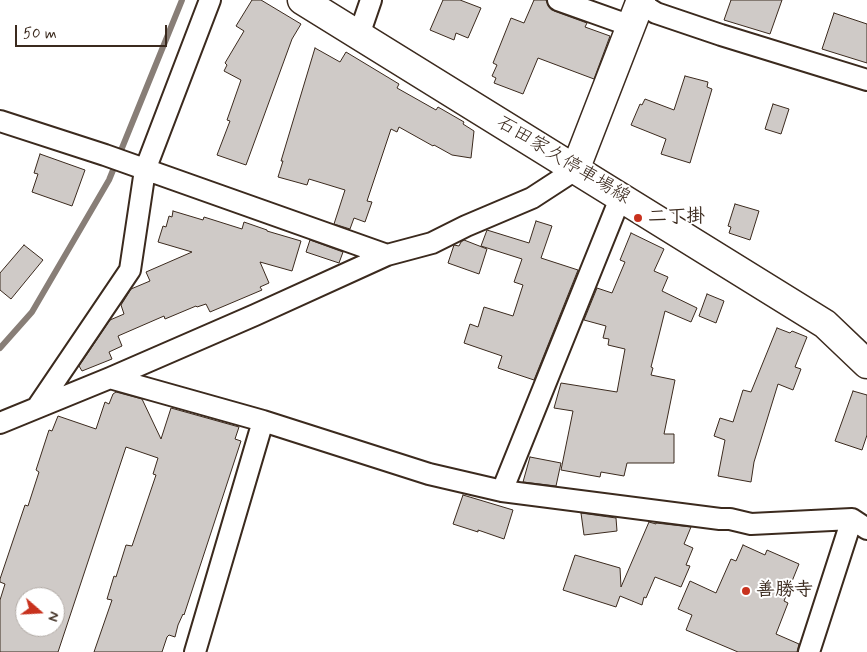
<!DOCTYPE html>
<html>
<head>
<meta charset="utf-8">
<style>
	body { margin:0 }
	#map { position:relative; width:867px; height:652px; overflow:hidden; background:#fff; font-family:Mynerve,sans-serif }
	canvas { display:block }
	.north { position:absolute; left:15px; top:587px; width:50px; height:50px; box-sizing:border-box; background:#fff; border:1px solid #b1aaa5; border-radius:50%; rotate:109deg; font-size:14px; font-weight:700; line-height:20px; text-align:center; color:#3b2a1e }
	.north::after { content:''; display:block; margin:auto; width:18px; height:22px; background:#c8321e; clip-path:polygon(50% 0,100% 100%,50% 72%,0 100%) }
	.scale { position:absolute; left:15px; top:25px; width:152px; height:22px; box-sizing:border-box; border:2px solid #3b2a1e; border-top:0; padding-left:6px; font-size:15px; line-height:18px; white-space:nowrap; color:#3b2a1e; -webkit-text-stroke:4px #fff; paint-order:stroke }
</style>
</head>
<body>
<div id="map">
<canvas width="867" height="652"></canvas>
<div class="north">N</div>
<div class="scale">50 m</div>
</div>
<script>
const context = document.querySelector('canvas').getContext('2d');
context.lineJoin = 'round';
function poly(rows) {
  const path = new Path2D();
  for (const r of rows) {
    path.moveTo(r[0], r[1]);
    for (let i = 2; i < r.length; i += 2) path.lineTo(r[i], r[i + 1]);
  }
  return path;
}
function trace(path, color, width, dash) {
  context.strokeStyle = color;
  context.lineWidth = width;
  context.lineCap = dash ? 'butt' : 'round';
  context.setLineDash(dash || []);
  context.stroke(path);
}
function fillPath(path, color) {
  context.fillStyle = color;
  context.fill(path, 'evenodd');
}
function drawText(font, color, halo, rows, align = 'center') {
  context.font = font + ' Mynerve,"Klee One",sans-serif';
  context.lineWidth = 4;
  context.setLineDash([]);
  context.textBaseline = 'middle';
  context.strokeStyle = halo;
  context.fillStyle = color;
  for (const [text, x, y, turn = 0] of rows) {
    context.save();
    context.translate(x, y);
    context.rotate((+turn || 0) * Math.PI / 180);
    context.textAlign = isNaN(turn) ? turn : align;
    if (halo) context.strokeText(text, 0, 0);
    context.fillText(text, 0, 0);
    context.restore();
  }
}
trace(poly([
	[0,348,32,312,109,180,182,0]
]), '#887e77', 6);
const building = poly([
	[252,0,261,0,301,24,292,39,246,165,217,155,230,121,227,120,241,80,224,71,227,65,225,63,244,31,236,26,252,0],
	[443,0,460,0,481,8,468,38,456,33,454,40,430,30,443,0],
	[534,0,546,0,549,7,554,11,587,23,585,27,610,36,594,79,538,58,523,94,494,83,496,78,492,76,497,65,493,63,511,18,524,23,534,0],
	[731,0,782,0,770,34,724,20,731,0],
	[834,13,867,24,867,63,822,49,834,13],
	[315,48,340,62,346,52,399,84,397,88,436,110,438,107,464,122,463,124,474,131,471,158,452,155,434,145,433,146,399,127,397,132,391,129,367,201,372,202,365,222,354,218,350,229,334,224,345,190,309,179,307,185,278,177,283,161,281,161,315,48],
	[685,76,708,82,707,87,712,89,690,163,661,154,666,139,631,125,640,104,642,105,645,99,674,110,685,76],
	[773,104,789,109,781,134,765,129,773,104],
	[40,154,85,170,72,206,32,192,38,174,34,173,40,154],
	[735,204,759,211,750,240,729,233,731,227,728,226,735,204],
	[173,211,203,220,204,217,242,229,244,222,267,230,267,231,301,241,292,271,260,262,269,283,260,287,262,290,210,312,206,304,197,307,196,306,165,319,164,316,118,336,122,346,109,352,112,359,82,371,79,366,110,320,124,314,121,305,131,289,150,281,146,272,192,252,158,242,163,226,166,227,169,216,172,217,173,211],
	[536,221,552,226,541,258,578,270,534,380,498,368,502,356,464,343,470,324,478,327,484,307,513,316,523,285,514,282,522,259,481,246,487,230,529,243,536,221],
	[631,233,664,249,654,271,668,277,662,291,697,308,691,322,665,311,651,367,653,368,651,375,675,380,664,434,674,434,674,463,627,463,624,476,601,472,600,477,561,470,573,411,554,408,561,383,617,392,625,349,608,345,609,339,603,338,606,326,584,320,597,288,612,293,625,262,620,260,631,233],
	[310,240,343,252,339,263,306,252,310,240],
	[464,240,487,249,479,274,448,263,454,245,459,246,461,242,464,240],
	[24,245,43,260,11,299,0,290,0,273,24,245],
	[707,294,724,301,716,323,699,316,707,294],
	[777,328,790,333,792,331,807,337,795,367,801,369,793,390,778,384,754,462,751,482,718,476,725,440,714,436,720,418,733,422,743,390,751,392,777,328],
	[853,391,867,395,867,435,862,450,835,441,853,391],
	[116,392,142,399,161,439,171,408,239,427,235,439,241,441,184,615,183,614,178,625,175,637,169,635,167,637,162,652,94,652,112,600,107,599,114,576,116,577,126,545,132,546,156,475,153,474,158,458,126,447,58,652,0,652,0,600,5,584,0,582,0,579,25,505,28,506,39,472,36,470,49,430,52,431,58,416,96,429,105,402,109,404,113,394,116,392],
	[25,597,55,597,55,627,25,627,25,597],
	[530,457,561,463,556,486,523,482,530,457],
	[463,495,513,510,504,539,478,530,478,532,453,524,463,495],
	[581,513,616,518,617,531,584,535,581,513],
	[649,522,656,524,656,523,691,527,684,544,693,548,686,565,690,566,681,587,655,577,646,598,644,597,642,605,620,596,616,607,563,590,575,555,620,568,621,587,649,522],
	[743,545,765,555,767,550,799,564,784,601,788,603,776,634,799,644,797,652,738,652,686,630,692,615,678,609,690,581,716,593,731,559,736,561,743,545]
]);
fillPath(building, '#cfcac7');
trace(building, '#3b2a1e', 1);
const street = poly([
	[558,0,631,26],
	[640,3,656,13,721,35,867,80],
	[359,35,371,0],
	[0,121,105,155,387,255],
	[110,378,263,421,429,474,502,491,720,519,730,519,751,524,852,519,867,529],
	[38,406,130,270,145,170,210,0],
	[0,423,110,378,255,315,387,255,432,243,466,226,532,198,575,170],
	[502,491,621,196],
	[195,652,263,421],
	[809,652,852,519]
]);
const secondary = poly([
	[302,0,825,324,867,364],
	[575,170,641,0]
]);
trace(street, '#3b2a1e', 24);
trace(secondary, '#3b2a1e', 31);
trace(street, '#fff', 20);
trace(secondary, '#fff', 28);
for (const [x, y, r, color] of [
	[638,218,5,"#c8321e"],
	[746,591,5,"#c8321e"]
]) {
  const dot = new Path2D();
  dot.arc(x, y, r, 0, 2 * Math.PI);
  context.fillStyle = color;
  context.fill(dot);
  trace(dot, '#fff', 2);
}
drawText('19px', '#3b2a1e', '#fff', [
	["石田家久停車場線",563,161,31]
]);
drawText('bold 19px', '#3b2a1e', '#fff', [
	["二丁掛",648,218],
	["善勝寺",756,591]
], 'left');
</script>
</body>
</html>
